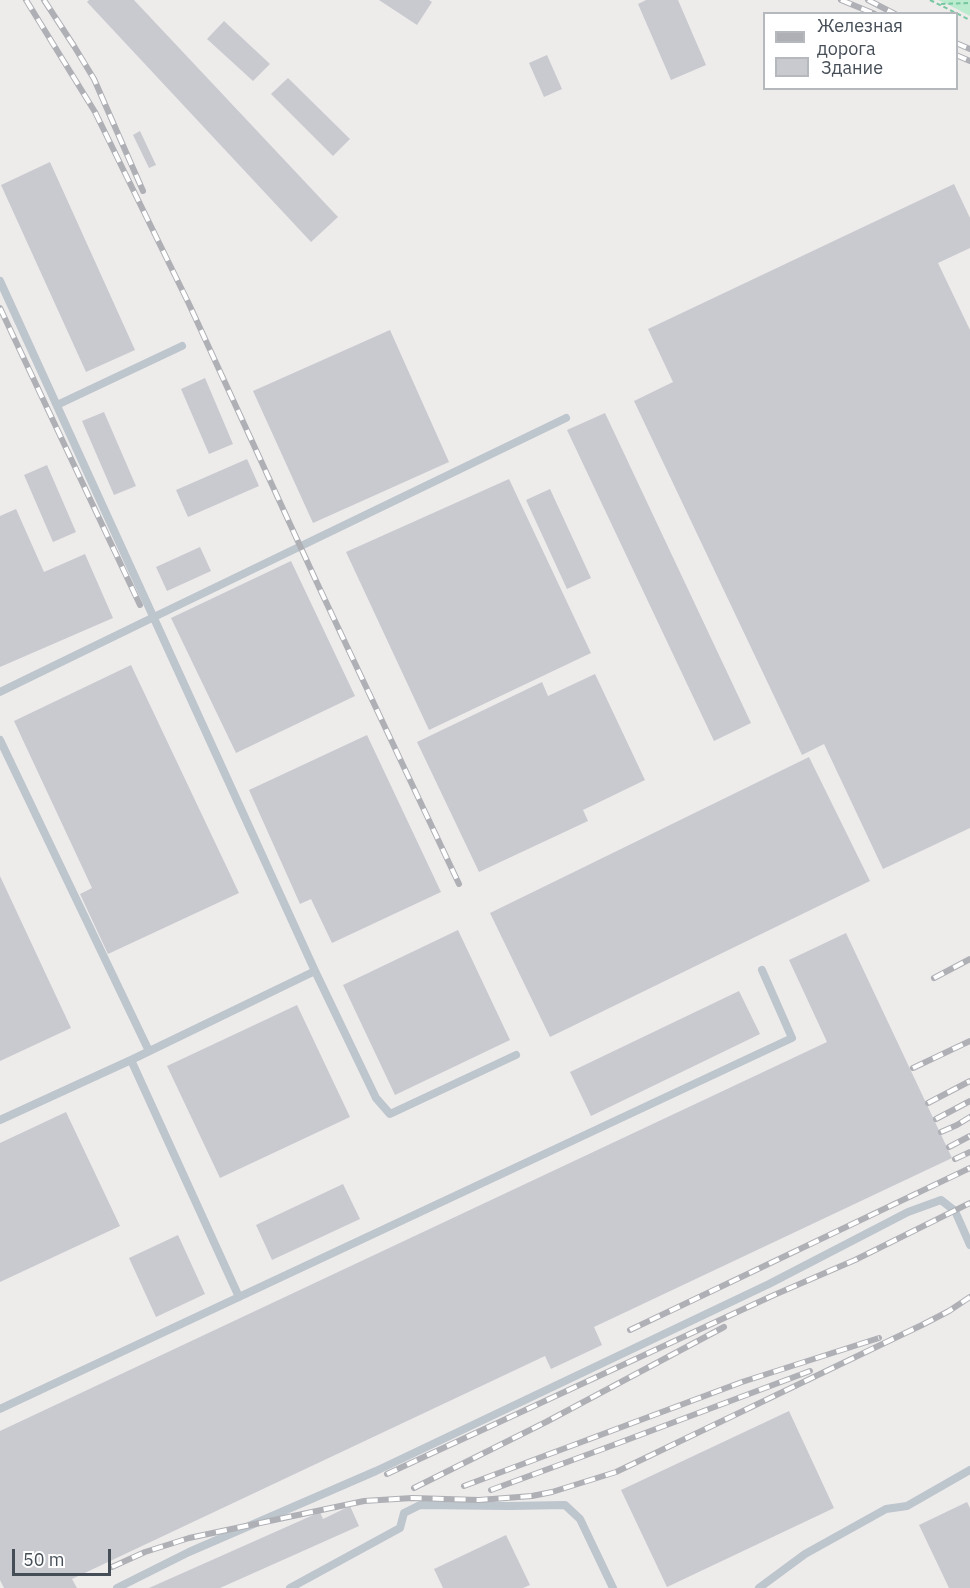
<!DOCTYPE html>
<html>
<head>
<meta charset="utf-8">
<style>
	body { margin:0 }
	#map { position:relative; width:970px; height:1588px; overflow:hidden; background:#eeebeb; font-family:"IBM Plex Sans",sans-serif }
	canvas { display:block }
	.legend { position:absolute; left:763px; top:12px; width:195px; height:78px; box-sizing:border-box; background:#fff; border:2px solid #b5b8bc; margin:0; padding:8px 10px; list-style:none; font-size:18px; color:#454e57 }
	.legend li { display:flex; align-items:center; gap:12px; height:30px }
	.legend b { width:30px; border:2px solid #b5b8bc }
	.scale { position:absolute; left:12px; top:1549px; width:99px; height:27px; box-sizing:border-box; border:3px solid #454e57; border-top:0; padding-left:8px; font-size:18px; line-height:21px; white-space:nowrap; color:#454e57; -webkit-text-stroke:4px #fff; paint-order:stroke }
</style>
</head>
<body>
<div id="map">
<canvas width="970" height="1588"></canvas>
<ul class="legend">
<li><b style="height:8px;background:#aeb0b5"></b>Железная дорога</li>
<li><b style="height:16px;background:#c8cad0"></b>Здание</li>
</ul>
<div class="scale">50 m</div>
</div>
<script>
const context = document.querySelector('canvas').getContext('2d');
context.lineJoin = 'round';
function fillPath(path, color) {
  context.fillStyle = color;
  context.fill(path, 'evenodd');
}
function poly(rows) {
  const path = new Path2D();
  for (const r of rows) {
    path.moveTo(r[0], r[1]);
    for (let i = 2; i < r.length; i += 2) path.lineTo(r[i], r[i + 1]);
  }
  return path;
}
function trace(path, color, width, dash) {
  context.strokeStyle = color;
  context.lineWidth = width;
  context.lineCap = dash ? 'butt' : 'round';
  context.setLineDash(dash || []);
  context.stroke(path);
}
fillPath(poly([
	[938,0,970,0,970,16,957,9]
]), '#baebce');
fillPath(poly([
	[89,0,134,0,338,217,311,242,87,2],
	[379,0,429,0,432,2,417,25],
	[646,0,678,0,706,65,671,80,638,4],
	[224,21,270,64,253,81,207,39],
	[547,55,562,89,544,97,529,63],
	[288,78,350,139,333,156,271,94],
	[140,131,156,165,149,168,133,135],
	[50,162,135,350,86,372,1,185],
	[954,184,970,218,970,248,938,263,970,330,970,828,883,869,824,744,802,755,634,401,673,382,648,329],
	[390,330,449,462,313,523,253,391],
	[205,378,233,444,209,454,181,389],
	[104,412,136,486,114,495,82,421],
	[605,413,751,723,714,741,567,430],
	[247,459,259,486,188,517,176,490],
	[47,465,76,532,53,542,24,475],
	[509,479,591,653,429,730,346,552],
	[550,489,591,578,567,589,526,500],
	[16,509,44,572,85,554,113,618,0,667,0,516],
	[200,547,211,571,167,591,156,567],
	[291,561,355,696,236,753,171,618],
	[131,665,239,893,108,954,80,894,92,888,14,721],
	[595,674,645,780,583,810,588,821,479,872,417,742,542,682,548,696],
	[367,735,441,892,332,943,311,899,300,904,249,790],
	[809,757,870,881,550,1037,490,913],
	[0,876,71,1028,0,1061],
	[458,930,510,1040,395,1095,343,985],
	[846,933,952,1158,594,1327,602,1345,551,1369,545,1356,72,1579,77,1588,4,1588,0,1580,0,1431,827,1042,789,960],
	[739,991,760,1034,591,1116,570,1072],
	[297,1005,350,1117,220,1178,167,1066],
	[66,1112,120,1226,0,1282,0,1143],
	[343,1184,360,1219,272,1260,256,1225],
	[178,1235,205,1294,156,1317,129,1258],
	[789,1411,834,1508,667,1587,621,1490],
	[967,1502,970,1508,970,1588,949,1588,919,1525],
	[350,1506,359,1526,220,1588,149,1588,320,1512,323,1519],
	[506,1535,530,1585,523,1588,443,1588,434,1569]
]), '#c8cad0');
trace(poly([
	[930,0,970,20],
	[941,4,970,3]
]), '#74c79f', 2, [4.5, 3]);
trace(poly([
	[0,281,315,971,376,1098,390,1114,516,1055],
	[57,405,182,346],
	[0,692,154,617,566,418],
	[0,740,149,1051],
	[131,1060,239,1297],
	[0,1120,131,1060,315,971],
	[0,1409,792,1038,762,970],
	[117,1588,189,1552,376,1471,769,1284,908,1212,941,1200,955,1211,970,1245],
	[290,1588,400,1528,404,1513,420,1505,509,1506,565,1505,580,1519,613,1588],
	[759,1588,805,1554,886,1509,907,1506,970,1470]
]), '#bdc5cd', 8);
const rail = poly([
	[26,0,95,112,120,163,189,304,318,585,459,884],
	[44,0,74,46,94,79,143,191],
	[841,0,875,14],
	[868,0,895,14],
	[956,43,970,49],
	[956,55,970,61],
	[0,308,140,605],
	[934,978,970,959],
	[913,1068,970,1041],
	[928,1103,970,1081],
	[936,1119,970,1101],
	[941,1132,957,1125,970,1117],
	[949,1147,970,1136],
	[955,1159,970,1152],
	[630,1330,970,1168],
	[387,1474,774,1295,855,1260,970,1203],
	[464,1486,742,1382,879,1338],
	[414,1488,546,1422,724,1327],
	[491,1490,608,1447,810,1371],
	[112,1567,145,1552,189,1538,364,1501,412,1498,479,1500,532,1496,552,1492,616,1472,922,1325,949,1311,970,1297]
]);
trace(rail, '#aeb0b5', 6);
trace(rail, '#fff', 4, [11]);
</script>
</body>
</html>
